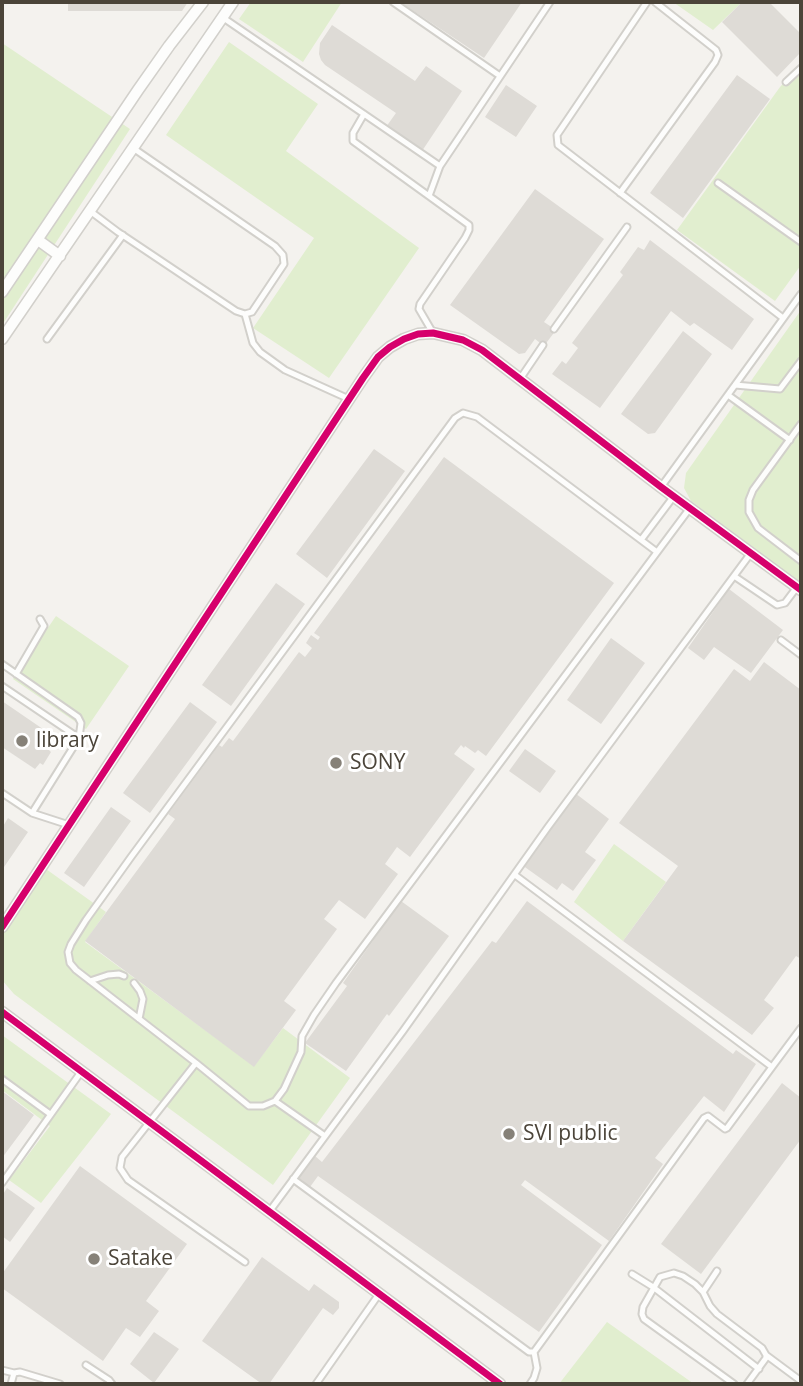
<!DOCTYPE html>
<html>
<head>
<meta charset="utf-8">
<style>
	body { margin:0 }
	#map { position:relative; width:803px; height:1386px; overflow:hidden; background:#f4f2ee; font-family:"Open Sans",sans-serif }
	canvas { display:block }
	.frame { position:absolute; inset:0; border:4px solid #4b4439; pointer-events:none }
</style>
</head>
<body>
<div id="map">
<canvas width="803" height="1386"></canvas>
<div class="frame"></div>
</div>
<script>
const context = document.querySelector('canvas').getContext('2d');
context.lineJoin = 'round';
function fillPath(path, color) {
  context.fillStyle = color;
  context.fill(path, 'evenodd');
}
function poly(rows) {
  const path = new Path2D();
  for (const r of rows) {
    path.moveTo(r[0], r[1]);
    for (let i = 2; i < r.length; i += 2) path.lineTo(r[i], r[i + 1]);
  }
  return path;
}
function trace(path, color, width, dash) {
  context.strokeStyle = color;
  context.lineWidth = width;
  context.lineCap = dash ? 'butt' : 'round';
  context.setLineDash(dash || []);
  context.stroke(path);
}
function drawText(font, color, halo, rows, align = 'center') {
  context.font = font + ' "Open Sans",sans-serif';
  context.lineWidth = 6;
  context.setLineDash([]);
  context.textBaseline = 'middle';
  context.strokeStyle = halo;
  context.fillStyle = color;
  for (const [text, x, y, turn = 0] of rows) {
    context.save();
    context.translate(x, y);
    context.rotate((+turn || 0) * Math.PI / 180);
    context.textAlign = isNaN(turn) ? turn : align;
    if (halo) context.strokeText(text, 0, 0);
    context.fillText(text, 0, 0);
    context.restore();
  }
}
fillPath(poly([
	[251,2,342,2,303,62,239,19],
	[673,2,742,2,713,30],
	[229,42,318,104,286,151,419,248,329,378,253,328,314,238,166,135],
	[2,43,130,129,2,325],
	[801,64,801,265,775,301,677,230,780,87],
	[801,310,801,583,691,501,684,488,686,473],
	[56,616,129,666,86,729,13,679],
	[614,844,666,882,623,941,574,902],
	[46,869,106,912,85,942,254,1066,283,1028,350,1078,273,1185,14,994,2,980,2,933],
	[2,1035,111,1114,41,1203,9,1180,50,1126,2,1090],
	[607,1322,694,1384,559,1384]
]), '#e1eecf');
fillPath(poly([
	[68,2,188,2,182,11,68,11],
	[400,2,522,2,484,58],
	[742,2,769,2,801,34,801,52,777,77,722,22],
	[332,25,415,81,426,66,462,91,422,151,386,127,396,113,325,65,321,60,319,54,320,43],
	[737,75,770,99,683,218,650,193],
	[506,85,537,106,516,137,485,117],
	[535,189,604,239,544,322,556,330,544,346,535,339,525,353,519,354,450,305],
	[650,240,754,319,732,350,694,323,690,326,671,311,600,408,552,374,562,361,566,364,578,348,572,343,623,275,620,272,638,247,644,250],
	[683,331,712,354,655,433,648,434,621,414],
	[374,449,405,471,327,578,296,554],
	[444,457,614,583,486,756,478,750,475,753,465,746,464,748,461,745,454,754,475,769,410,857,397,847,385,864,398,874,365,919,339,900,324,919,337,929,284,1001,296,1010,254,1067,85,941,175,819,168,814,219,745,222,747,229,738,233,741,299,652,305,657,312,648,306,643,311,635,318,640,320,637,314,633],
	[276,583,305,604,231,706,202,685],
	[729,589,783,630,751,673,714,647,704,660,688,648],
	[611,638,645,663,601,724,567,700],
	[764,662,801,690,801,959,796,956,764,1000,774,1008,752,1035,623,941,678,866,619,823,734,669,750,681],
	[2,701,56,738,48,749,51,752,43,765,40,763,35,769,2,747],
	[190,702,217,722,150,813,123,793],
	[525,749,556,771,540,793,509,771],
	[575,793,609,819,585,852,596,860,573,891,562,883,557,890,522,865],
	[111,807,131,821,84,887,64,873],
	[8,818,28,832,2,870,2,828],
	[401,901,449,936,389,1016,387,1014,346,1071,305,1043,347,986,343,983],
	[527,901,733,1054,736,1050,756,1064,724,1112,704,1096,655,1158,663,1164,609,1241,525,1180,521,1185,602,1245,539,1332,318,1176,310,1187,299,1178,315,1156,322,1162,492,941,496,943],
	[782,1083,801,1098,801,1108,799,1111,801,1113,801,1139,701,1274,661,1244],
	[2,1091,34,1115,2,1158],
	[80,1166,187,1244,146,1301,159,1311,140,1337,126,1328,103,1361,2,1288,2,1274],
	[7,1188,35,1208,10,1242,2,1236,2,1196],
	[262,1257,309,1291,314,1284,339,1302,339,1308,333,1315,323,1308,269,1384,262,1384,202,1341],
	[154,1332,179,1349,154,1383,130,1364]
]), '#dedbd6');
const service = poly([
	[393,2,500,76],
	[647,2,557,135,558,145,783,318],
	[222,17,440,166],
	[786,82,801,68],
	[364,114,353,133,353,141,469,225,469,230,465,238,420,304,419,309,433,333],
	[718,183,801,242],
	[620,193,715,62,718,55,716,50,655,2],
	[429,196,440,166,550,2],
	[90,211,118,232,236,311,245,314,252,312,284,264,283,255,275,246,133,148],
	[245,314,253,343,260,352,285,370,349,399],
	[554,329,627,227],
	[47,339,123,235],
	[520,379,543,345],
	[735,385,780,389,801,361],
	[728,395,790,440],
	[801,424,753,490,749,500,749,512,758,528,801,561],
	[661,487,801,294],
	[641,540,674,496],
	[734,576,777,605,785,603,797,587],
	[781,640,801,655],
	[2,664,78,717,81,723,79,738,32,813],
	[16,674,44,626,40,619],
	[2,686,79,738],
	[2,793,32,813,69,825],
	[90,981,108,975,119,974,124,976],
	[134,983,140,991,143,999,139,1019],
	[196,1063,76,970,70,963,68,952,71,944,86,920,131,857,455,418,463,413,477,417,657,552],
	[772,1067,801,1028],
	[2,1079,50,1114],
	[275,1101,325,1136],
	[293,1179,529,1352,534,1352,704,1118,708,1116,725,1129,727,1128,772,1067,515,875],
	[2,1183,81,1072],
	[269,1212,403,1031,548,827,751,553],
	[245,1262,128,1180,120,1168,122,1157,196,1063,249,1106,263,1106,275,1101,284,1089,301,1052,302,1036,314,1015,336,983,690,508],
	[632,1274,653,1287,759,1369],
	[703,1292,717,1271],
	[766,1355,801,1381],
	[86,1365,109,1380,112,1384],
	[2,1370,14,1373,20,1372,60,1384],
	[11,1384,14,1373],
	[316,1384,379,1294],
	[530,1384,534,1378,537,1368,534,1352],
	[734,1384,644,1319,642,1314,643,1307,660,1277,674,1273,683,1276,695,1284,703,1292,710,1306,717,1314,762,1348,766,1355,766,1358,747,1384]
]);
const minor = poly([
	[38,240,60,256],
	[2,292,138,90,169,46,203,2],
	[2,339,233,2],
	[2,927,363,378,378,357,390,347,404,339,418,334,433,333,463,340,482,350,661,487,801,590],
	[2,1012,500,1384]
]);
trace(service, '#d2d0cb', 9);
trace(minor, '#d2d0cb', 13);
trace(service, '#fdfdfc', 5);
trace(minor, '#fdfdfc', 10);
trace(poly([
	[2,927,363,378,378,357,390,347,404,339,418,334,433,333,463,340,482,350,661,487,801,590],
	[2,1012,500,1384]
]), '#d6006c', 7);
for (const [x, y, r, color] of [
	[22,741,7,"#868178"],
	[336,763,7,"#868178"],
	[509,1134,7,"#868178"],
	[94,1259,7,"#868178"]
]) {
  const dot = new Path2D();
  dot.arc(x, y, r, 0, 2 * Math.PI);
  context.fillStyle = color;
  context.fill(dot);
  trace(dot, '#fff', 2.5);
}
drawText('21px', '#4b4439', '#fff', [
	["library",36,741],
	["SONY",350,763],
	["SVI public",523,1134],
	["Satake",108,1259]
], 'left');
</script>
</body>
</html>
